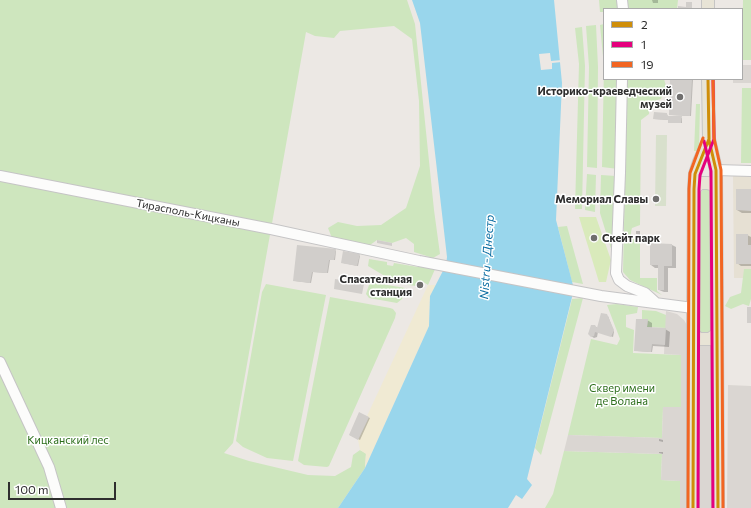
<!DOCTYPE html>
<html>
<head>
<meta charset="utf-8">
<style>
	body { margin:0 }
	#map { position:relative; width:751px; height:508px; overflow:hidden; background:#ece8e4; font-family:Commissioner,sans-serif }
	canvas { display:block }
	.legend { position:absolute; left:603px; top:8px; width:140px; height:72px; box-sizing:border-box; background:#fff; border:1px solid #ababab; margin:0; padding:5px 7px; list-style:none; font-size:12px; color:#2e2e2e }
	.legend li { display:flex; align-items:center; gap:8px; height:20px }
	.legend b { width:20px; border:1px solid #ababab }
	.scale { position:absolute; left:8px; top:482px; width:108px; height:18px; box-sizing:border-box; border:2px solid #2e2e2e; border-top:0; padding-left:5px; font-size:12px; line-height:14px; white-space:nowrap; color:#2e2e2e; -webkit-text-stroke:3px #fff; paint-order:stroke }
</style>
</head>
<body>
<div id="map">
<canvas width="751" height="508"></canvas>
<ul class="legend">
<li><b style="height:5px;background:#cf8e09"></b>2</li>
<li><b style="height:5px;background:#e5007d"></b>1</li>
<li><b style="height:5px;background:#f26522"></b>19</li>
</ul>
<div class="scale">100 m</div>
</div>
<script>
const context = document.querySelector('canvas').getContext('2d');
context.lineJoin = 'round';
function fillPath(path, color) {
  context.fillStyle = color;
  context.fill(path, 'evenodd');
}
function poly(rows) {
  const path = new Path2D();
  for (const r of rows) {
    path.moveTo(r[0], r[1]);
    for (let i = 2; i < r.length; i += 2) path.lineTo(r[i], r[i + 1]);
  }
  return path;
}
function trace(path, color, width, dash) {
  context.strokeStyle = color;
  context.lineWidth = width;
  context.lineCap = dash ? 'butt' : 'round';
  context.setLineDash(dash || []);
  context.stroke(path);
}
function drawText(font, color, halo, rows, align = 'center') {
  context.font = font + ' Commissioner,sans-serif';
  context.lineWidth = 3;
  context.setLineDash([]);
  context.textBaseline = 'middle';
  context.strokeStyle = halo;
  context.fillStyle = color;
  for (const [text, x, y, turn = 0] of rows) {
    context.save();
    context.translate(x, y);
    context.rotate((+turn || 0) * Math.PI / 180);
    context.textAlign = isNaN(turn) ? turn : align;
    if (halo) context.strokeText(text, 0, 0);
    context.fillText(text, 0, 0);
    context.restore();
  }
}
fillPath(poly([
	[733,175,751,176,751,278,734,278]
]), '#e6e0d3');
fillPath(poly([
	[0,0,407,0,415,24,434,210,440,254,433,258,414,252,414,244,406,238,392,243,377,240,370,245,332,238,328,228,338,222,357,226,381,225,406,208,420,166,419,101,412,39,394,26,340,31,334,38,315,36,306,32,233,443,224,453,249,461,308,475,335,476,351,467,353,455,360,450,366,453,365,468,338,508,0,508],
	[599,0,619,0,620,9,604,9,604,12,600,12],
	[627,0,678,0,677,9,627,9],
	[743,0,751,0,751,60,742,60],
	[604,24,604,79,619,79,618,169,602,167,604,67,600,25],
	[596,25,598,67,597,168,587,167,589,67,586,26],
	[582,27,585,66,582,209,575,209,579,64,575,28],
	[627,79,664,79,666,86,661,99,650,102,649,107,649,114,641,120,640,225,632,228,631,232,631,236,640,238,640,278,657,278,657,291,662,295,630,280,623,272],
	[742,88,751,88,751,163,741,163],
	[696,104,700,104,699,151,694,151],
	[587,174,596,175,595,212,585,210],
	[601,175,616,176,612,252,600,213],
	[705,188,710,191,710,332,705,336,699,332,700,193],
	[567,226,583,284,572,282,558,227],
	[369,259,387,262,387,265,393,266,394,263,418,267,419,264,436,267,428,285,422,281,418,282,416,286,409,285,383,275,368,266],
	[744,269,751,269,751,299,749,306,743,304,731,309,725,306,730,297,741,293],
	[370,282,405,288,402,299,397,303,369,298,366,294],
	[266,284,326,295,293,461,267,458,243,447,236,441,262,292],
	[330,297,390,308,393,309,396,313,395,318,329,466,327,467,304,465,298,461],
	[583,298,541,455,535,448,572,299],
	[617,304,638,307,637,313,626,315,626,327,634,330,633,353,681,355,681,408,663,408,662,438,568,435,591,339,617,345,620,339,607,305],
	[642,310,656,311,666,315,666,328,647,327,648,320,642,319],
	[564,451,662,454,661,480,680,481,680,508,545,508,553,494]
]), '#cee6be');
fillPath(poly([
	[428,285,436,285,430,296,429,326,365,468,366,454,360,450,358,440,369,417,367,416]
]), '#f0ead3');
fillPath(poly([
	[656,135,667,135,666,206,655,206]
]), '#d8e0cc');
fillPath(poly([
	[579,217,596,217,611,260,606,282,599,282]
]), '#d9eabb');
fillPath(poly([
	[742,65,751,65,751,83,733,83,733,79,742,79],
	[666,311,677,314,684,320,688,327,690,508,680,508,680,481,661,480,662,454,564,451,568,435,662,438,663,407,681,407,681,355,664,354],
	[717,334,718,508,693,508,699,339],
	[728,385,751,386,751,508,727,508]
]), '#dad6d2');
fillPath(poly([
	[412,0,554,0,562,83,556,220,574,289,527,479,532,485,522,499,516,495,508,508,338,508,365,468,429,326,430,296,446,265,447,257,420,23]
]), '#99d6ec');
fillPath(poly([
	[550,53,551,61,562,60,562,62,552,63,552,69,541,70,539,54]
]), '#ece8e4');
fillPath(poly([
	[652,0,658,0,658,3,653,3],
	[671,79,693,79,691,116,671,115],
	[667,114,668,117,682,118,682,123,670,123,669,120,654,119],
	[751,190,751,213,742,213,737,210],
	[636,231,640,231,640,235,636,234],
	[747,235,751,237,751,266,741,266,737,263],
	[672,245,676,247,676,268,668,268,668,292,664,292,659,290,659,268,655,268,651,265],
	[335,250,336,251,335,260,330,260,328,273,313,272,311,283,295,281],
	[359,255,360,256,358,266,343,263],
	[608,316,614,332,613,337,598,332,597,337,594,338,591,336,594,326,598,328],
	[647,320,652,323,652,328,665,329,670,332,669,347,653,346,652,352,637,351],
	[360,414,370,418,360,440,350,435],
	[659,439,663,440,663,442,659,441],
	[659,452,663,452,663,454,659,453]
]), '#0003');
fillPath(poly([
	[686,2,692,2,692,9,678,9,678,6,686,7],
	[670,79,692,79,690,116,669,115],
	[654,112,667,113,667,116,682,116,681,123,668,123,668,120,653,119],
	[736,189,751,189,751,211,736,210],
	[736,234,748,234,748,245,751,245,751,264,736,264],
	[377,240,392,243,392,246,377,243],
	[650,243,672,244,672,266,664,266,664,290,658,290,658,265,650,265],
	[297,245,336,249,334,260,329,260,327,273,312,272,310,283,293,281],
	[343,251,360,254,357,266,341,263],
	[335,279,364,284,362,294,334,289],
	[747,307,751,307,751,323,747,323],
	[601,313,607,314,614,330,611,337,595,332,594,336,591,337,588,334,591,325,595,325,597,328],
	[636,319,648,319,647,327,666,328,665,345,652,344,651,352,634,351],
	[359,412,369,417,358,440,349,435]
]), '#d1cecb');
const minor = poly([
	[622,0,623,9],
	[622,79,620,173,616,273,619,280,627,286,645,293,656,303],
	[716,170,751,171],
	[0,176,271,229,419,261,601,296,693,308],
	[0,362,49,467,61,508]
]);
const major = poly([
	[708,0,708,9],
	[708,79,709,139,716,170,718,508],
	[694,189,700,183,708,183,714,185,716,189],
	[693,334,699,339,710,339,717,334],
	[693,508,693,334,694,189,695,174,699,162,709,139]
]);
trace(minor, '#c5c4c5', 12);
trace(major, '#c6c5c4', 14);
trace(minor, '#fcfcfb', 10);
trace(major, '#e8e4d6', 12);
trace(poly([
	[709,140,716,170,718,508],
	[693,508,694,189,695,174,709,139,708,79]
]), '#cf8e09', 3);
trace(poly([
	[704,141,711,171,713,508],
	[698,508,699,189,700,175,714,139,713,79]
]), '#e5007d', 3);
trace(poly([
	[713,79,714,138,721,170,723,508],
	[688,508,689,189,690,173,703,138]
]), '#f26522', 3);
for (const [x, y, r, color] of [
	[680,97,4,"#706f6e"],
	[656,199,4,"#706f6e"],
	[594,238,4,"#706f6e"],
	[420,285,4,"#706f6e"]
]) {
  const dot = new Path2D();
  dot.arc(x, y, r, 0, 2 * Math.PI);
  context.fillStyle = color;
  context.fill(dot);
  trace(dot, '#fff', 1.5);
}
drawText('bold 11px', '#2e2e2e', '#fff', [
	["Историко-краеведческий",672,91],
	["музей",672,104],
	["Мемориал Славы",648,199],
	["Скейт парк",602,238,"left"],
	["Спасательная",412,279],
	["станция",412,292]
], 'right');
drawText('11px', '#2e2e2e', '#fff', [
	["Тирасполь-Кицканы",188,213,11]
]);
drawText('11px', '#2c6e1b', '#fff', [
	["Сквер имени",622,388],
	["де Волана",622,401],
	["Кицканский лес",68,440]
]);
drawText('italic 12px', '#0d6fa3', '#fff', [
	["Nistru - Днестр",487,257,-86]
]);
</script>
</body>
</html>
